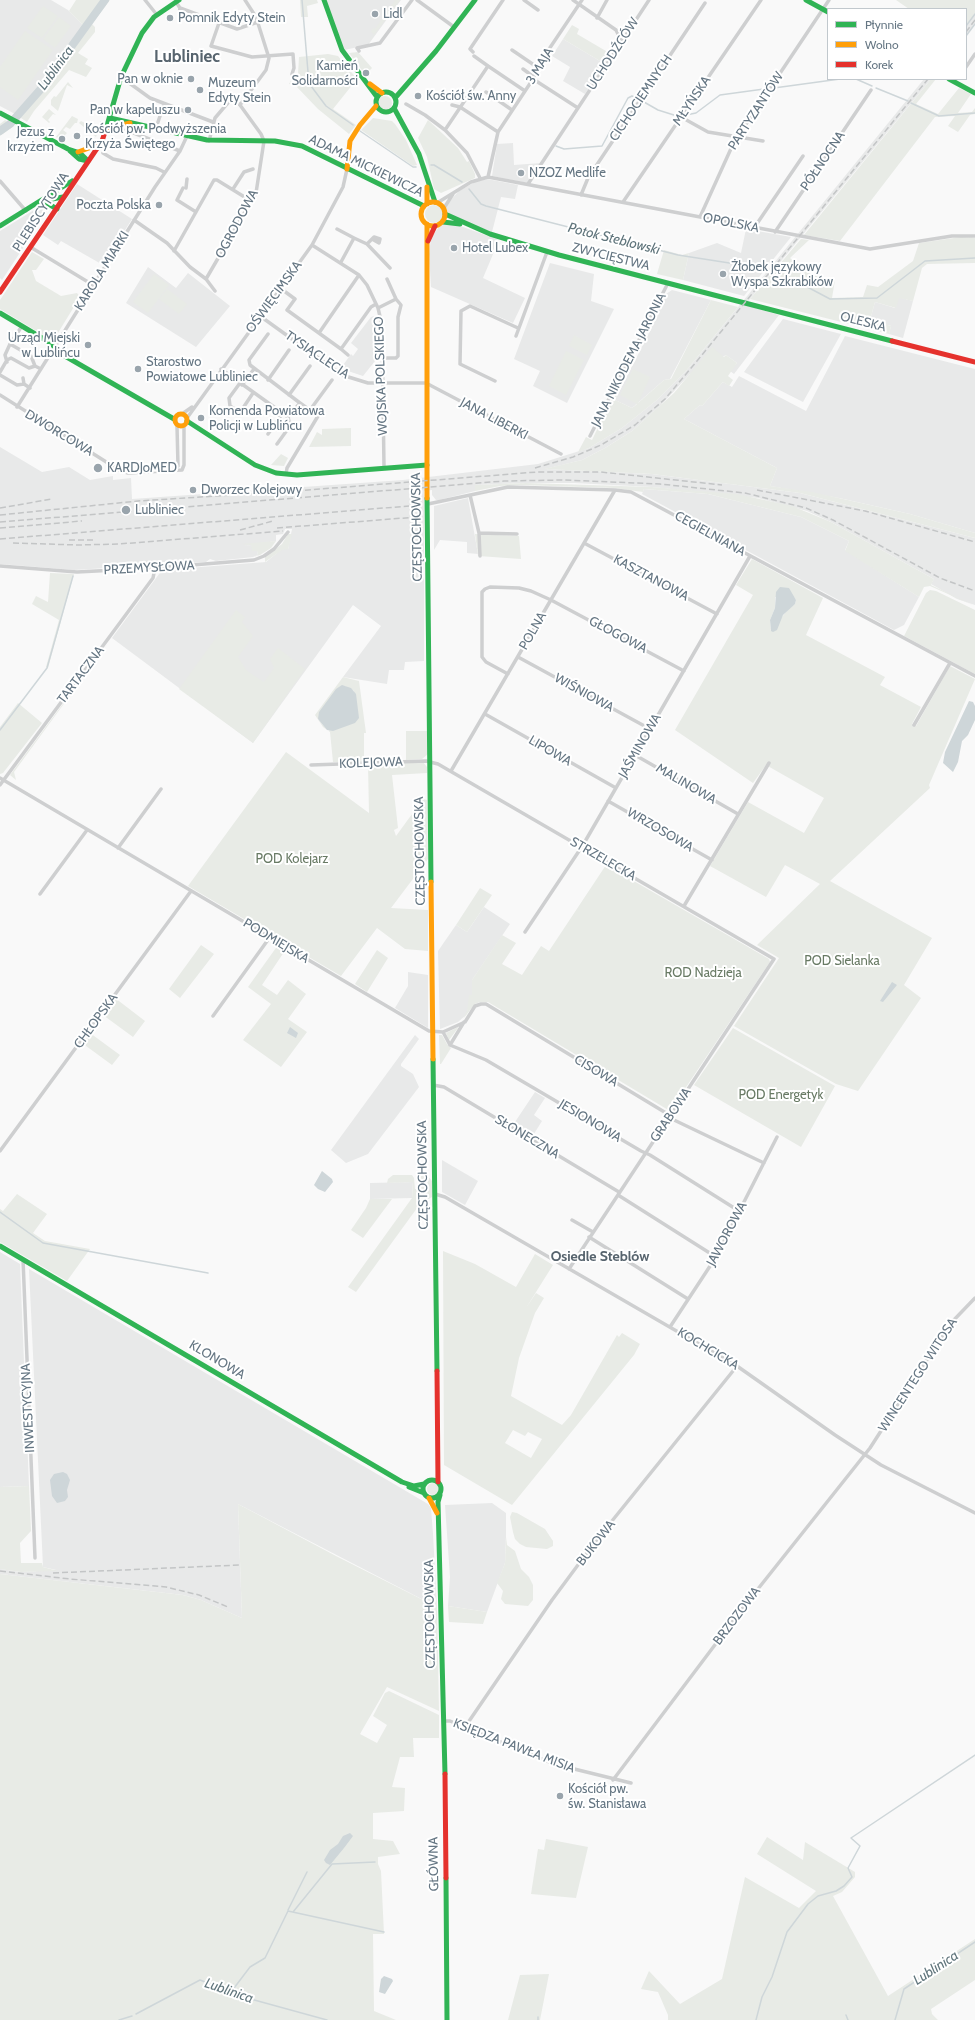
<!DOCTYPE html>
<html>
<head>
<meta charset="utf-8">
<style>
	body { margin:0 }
	#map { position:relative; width:975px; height:2020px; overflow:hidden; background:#f9f9f9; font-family:Cabin,sans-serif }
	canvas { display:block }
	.legend { position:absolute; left:827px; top:8px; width:140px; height:72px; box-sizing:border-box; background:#fff; border:1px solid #c1c8cd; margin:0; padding:5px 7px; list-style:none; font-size:12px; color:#657683 }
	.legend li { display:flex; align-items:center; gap:8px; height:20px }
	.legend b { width:20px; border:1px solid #c1c8cd }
</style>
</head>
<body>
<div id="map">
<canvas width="975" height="2020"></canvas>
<ul class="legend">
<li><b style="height:5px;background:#30b455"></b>Płynnie</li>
<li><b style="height:5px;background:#ff9f0a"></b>Wolno</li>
<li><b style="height:5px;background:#e5322d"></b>Korek</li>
</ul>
</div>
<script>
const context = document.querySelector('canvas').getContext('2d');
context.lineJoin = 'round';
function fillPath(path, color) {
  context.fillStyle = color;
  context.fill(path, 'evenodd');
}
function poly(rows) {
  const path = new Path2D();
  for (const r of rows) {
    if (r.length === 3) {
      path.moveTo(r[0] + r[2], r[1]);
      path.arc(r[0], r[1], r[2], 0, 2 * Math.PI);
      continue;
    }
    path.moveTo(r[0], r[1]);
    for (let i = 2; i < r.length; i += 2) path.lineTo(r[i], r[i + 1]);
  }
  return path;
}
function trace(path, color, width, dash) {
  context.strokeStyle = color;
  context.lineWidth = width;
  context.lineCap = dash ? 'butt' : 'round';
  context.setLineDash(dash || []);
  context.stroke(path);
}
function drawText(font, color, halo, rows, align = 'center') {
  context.font = font + ' Cabin,sans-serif';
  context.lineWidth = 4;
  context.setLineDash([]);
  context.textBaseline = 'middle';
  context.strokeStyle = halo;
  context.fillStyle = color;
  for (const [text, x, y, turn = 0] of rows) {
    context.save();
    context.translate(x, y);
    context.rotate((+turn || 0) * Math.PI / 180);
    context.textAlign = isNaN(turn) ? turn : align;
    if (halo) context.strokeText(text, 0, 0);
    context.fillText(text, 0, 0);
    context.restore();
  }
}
fillPath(poly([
	[0,0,51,0,68,10,85,27,35,95,15,114,0,106],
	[326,0,401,0,368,45,344,50],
	[975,14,975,24,966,36,966,26],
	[563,39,605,64,585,94,563,81,570,67,552,56],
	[924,79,931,79,745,305,779,315,734,374,730,371,737,363,726,355,690,374,661,405,632,431,605,448,582,460,545,469,652,474,800,493,975,538,975,605,957,599,931,584,934,579,831,522,807,511,758,498,652,487,574,483,526,483,475,485,475,491,439,500,436,500,432,495,432,490,424,491,424,661,405,662,404,670,389,670,387,684,343,677,381,626,353,605,253,743,112,638,162,570,266,562,282,549,288,549,292,529,285,529,283,534,276,535,276,541,243,546,251,545,257,550,258,555,253,557,216,561,210,559,206,562,74,570,0,564,0,447,42,472,69,467,90,480,113,476,113,480,131,478,132,499,403,480,538,464,589,448,622,428,657,400,686,371],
	[513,143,514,165,541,163,527,183,492,176,497,144],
	[487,179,518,185,515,199,501,197,492,232,463,221,449,214,446,210,446,205,459,191,475,182],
	[77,184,132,219,103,265,61,241,58,245,43,235],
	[42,205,46,205,48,210,2,280,0,278,0,231],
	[452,223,499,240,483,278,525,298,513,323,431,287,429,254,431,238,441,224],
	[746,229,791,237,744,296,683,280,689,253,717,243,741,253],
	[550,263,594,274,591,301,614,309,567,403,533,386,540,371,514,359],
	[148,267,176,288,188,273,230,306,196,347,126,303],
	[672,290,711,300,670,379,664,380,632,408,615,400,659,313,656,310,661,301,664,301,666,294],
	[898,297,913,301,903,338,889,334,891,326,870,320,875,302,895,308],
	[374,316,378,325,379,356,363,376,345,370,341,368,351,354,353,356,358,349,351,343,371,317],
	[783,319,841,334,803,402,744,372],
	[845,336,975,369,975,533,910,514,839,498,770,486,777,468,684,419,700,405,702,406,723,382,732,387,739,376,806,411],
	[644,489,708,494,801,517,849,541,845,550,919,597,904,625,894,630,642,494],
	[468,498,478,554,467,553,467,542,440,540,434,550,434,506],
	[484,907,510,924,472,980,472,995,466,1015,458,1022,440,1029,438,951,456,925,467,932],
	[408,972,428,975,428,1028,395,1008,408,986],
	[415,1035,419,1039,401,1064,401,1066,413,1074,419,1087,368,1154,346,1163,331,1150],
	[535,1092,545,1098,534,1115,542,1121,532,1137,513,1125],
	[442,1160,478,1181,465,1205,442,1192],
	[413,1182,412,1198,370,1199,370,1183],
	[0,1252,20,1264,29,1486,0,1487],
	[29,1269,428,1504,431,1508,433,1534,437,1607,238,1504,242,1618,201,1600,183,1595,0,1574,0,1569,21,1572,56,1570,43,1567],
	[492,1503,506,1513,506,1537,505,1563,487,1612,448,1606,450,1577,445,1505]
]), '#e8e9e9');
fillPath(poly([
	[76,0,104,0,85,27,69,11],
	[107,0,110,0,92,24,95,27,95,32,78,53,88,59,85,64,92,68,86,77,69,70,34,111,27,122,18,116,38,97],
	[300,0,317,0,318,3,307,6,308,17,301,17],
	[395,0,400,0,368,43,374,34,371,32,373,28,375,29],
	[896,0,975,0,975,14,966,26,966,9,909,9],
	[43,6,58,16,42,38,27,28],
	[59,17,71,26,55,48,43,39],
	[572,25,579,29,577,34,611,54,605,64,563,39],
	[25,31,53,50,18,100,0,87,0,67],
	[358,52,372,68,367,73,366,71,364,73,349,53],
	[328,54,338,56,357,79,333,109,356,125,349,134,318,109,295,85,289,84,294,75,298,74,299,57],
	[931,79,936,79,916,104,938,114,959,88,971,94,958,113,972,112,975,108,975,114,970,115,958,132,948,126,955,116,935,117,840,241,804,235],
	[68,82,73,88,67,85,58,111,51,105,51,100,54,96,56,97],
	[385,103,7],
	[49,109,56,115,53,114,48,120,50,122,49,123,42,117],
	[72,116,78,119,77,123,75,123,70,129,66,127,63,130,67,133,64,136,60,136,58,138,56,137],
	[373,118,392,121,395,124,406,140,417,165,413,166,361,130],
	[5,120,14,126,0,136,0,124],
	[428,120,458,148,467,162,469,161,475,174,475,178,441,193,434,189,427,157,418,138],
	[81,121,96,129,101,124,100,121,102,121,96,137,79,123],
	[434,214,9],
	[961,237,975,238,975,263,927,264,922,268,913,301,899,298,896,308,875,302,870,320,891,326,889,334,750,299,801,239,809,240,790,258,808,273,835,280,832,298,863,297,867,285,878,287,913,261,919,243],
	[664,250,682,255,689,253,683,280,657,274],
	[32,252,44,259,36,270,32,270,36,281,61,296,77,293,80,297,53,341,0,309,0,300],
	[154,274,169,285,148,313,133,302],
	[167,289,187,304,179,314,159,299],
	[711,300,738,307,686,371,657,400,622,428,589,448,578,452,586,437,592,440,616,390,619,391,615,400,632,408,637,404,620,395,633,369,650,377,638,403,664,380,671,379],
	[574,335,592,345,587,355,569,346],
	[712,347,724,357,726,355,737,363,728,376,733,380,729,386,723,382,702,406,700,405,684,419,777,468,770,486,812,492,910,514,975,533,975,538,800,493,652,474,544,469,582,460,605,448,632,431,674,393],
	[566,351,584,360,566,395,549,386],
	[351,428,351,446,309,447,317,432,322,435,322,429],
	[281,454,288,458,284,466,271,465],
	[526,483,652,487,737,494,792,506,831,522,934,579,931,585,975,606,930,586,924,587,919,597,845,551,849,541,801,517,708,494,644,489,643,492,614,488,519,485,500,486,475,491,475,485],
	[288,534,292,534,288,549,282,550,265,562,265,557,282,544],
	[475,534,519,536,521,559,478,556],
	[276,541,271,548,260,555,253,557,258,555,257,551,252,551,251,545,241,544],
	[752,559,823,598,806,635,885,677,880,685,921,707,912,724,916,726,950,666,975,679,929,785,930,788,830,881,932,938,904,985,921,998,858,1091,836,1084,734,1026,779,958,757,945,820,884,785,865,766,897,710,866,748,802,804,833,824,798,766,765,753,783,675,730,753,595,736,585],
	[775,597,794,597,796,600,795,604,789,608,771,631,770,620,775,608],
	[50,573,74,574,48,668,46,667,59,620,32,604,36,596,48,602],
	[930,590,936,591,975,610,975,674,904,636,926,593],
	[236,610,245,617,242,622,253,636,238,657,246,670,264,682,274,668,270,659,278,648,305,669,253,743,179,689],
	[112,638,14,772,16,780,10,775],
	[343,677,359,681,366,733,364,733,364,762,333,762,330,732,323,727,315,715],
	[345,686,354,691,329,731,327,730,318,719],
	[18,703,42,723,3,773,0,774,0,727],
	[406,731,427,731,428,754,422,759,406,760],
	[286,752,369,813,368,765,423,762,427,767,427,773,392,775,398,828,394,830,396,836,423,799,427,800,428,859,391,908,428,910,428,951,405,949,377,928,341,976,188,886],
	[606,865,769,959,770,962,670,1111,488,1002,480,1002,475,1004,463,1019,467,1011,469,995,472,995,472,980,502,935,516,943,502,964,522,975,541,946,549,951],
	[480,888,492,895,467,932,456,925],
	[201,945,214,954,180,998,169,989],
	[278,945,286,949,262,985,277,995,288,980,306,994,288,1019,307,1032,281,1067,243,1040,271,1004,248,987],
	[377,950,388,958,367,992,355,984],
	[115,998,145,1021,133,1037,103,1015],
	[458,1027,458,1028,449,1040,446,1033],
	[733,1028,835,1086,801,1147,694,1085],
	[90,1033,120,1055,112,1065,82,1043],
	[439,1035,442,1035,447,1044,451,1048,441,1064,440,1064],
	[393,1175,412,1175,414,1178,415,1189,418,1189,418,1176,427,1175,432,1181,432,1197,420,1204,356,1292,348,1287,412,1198,413,1182,387,1183,388,1179],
	[17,1194,47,1214,33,1233,45,1241,90,1249,67,1281,0,1242,0,1209,3,1211],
	[370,1199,392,1199,363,1238,351,1230,366,1208],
	[443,1251,475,1264,516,1287,535,1254,553,1265,526,1308,536,1293,544,1298,535,1313,519,1358,511,1396,562,1425,571,1415,617,1335,619,1337,622,1333,640,1344,634,1355,512,1505,444,1465],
	[513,1430,525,1436,528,1432,542,1439,531,1458,505,1443],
	[433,1489,6],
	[29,1486,31,1531,20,1543,21,1563,42,1563,43,1567,58,1571,21,1572,0,1569,0,1487],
	[238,1504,336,1556,437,1607,439,1711,387,1687,360,1734,377,1743,387,1725,373,1716,385,1693,389,1691,439,1715,439,1738,413,1738,414,1757,400,1757,392,1787,405,1788,404,1811,373,1813,373,1839,393,1841,400,1854,378,1857,378,1864,381,1871,384,1934,373,1934,374,2011,396,2020,0,2020,0,1574,183,1595,201,1600,242,1618],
	[512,1512,517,1513,545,1529,553,1541,553,1546,547,1549,526,1547,520,1544,515,1539,513,1532,510,1517],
	[506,1537,507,1545,515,1551,521,1569,529,1577,533,1585,533,1600,528,1606,505,1604,501,1599,503,1591,497,1583,505,1563],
	[448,1606,487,1612,483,1624,449,1622],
	[767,1837,803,1860,805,1842,855,1872,855,1877,842,1892,833,1896,888,1996,975,1939,975,1980,931,2009,932,2014,938,2020,668,2020,668,2015,658,1992,641,1989,649,1971,680,2004,722,1979,745,1877,799,1908,816,1891,757,1854],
	[546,1839,588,1847,576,1898,531,1894,538,1849,544,1850],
	[549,1974,540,2020,508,2020,520,1975]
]), '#e8ebe6');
fillPath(poly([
	[780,587,789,588,796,600,795,604,783,615,777,630,773,632,771,631,770,620,775,608,776,592],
	[342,685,351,688,356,694,359,718,355,723,333,731,327,730,318,719,319,712,336,689],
	[969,701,973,702,975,706,975,720,968,735,962,741,958,762,953,772,943,763,945,752],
	[892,982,897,985,883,1002,880,1001],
	[290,1027,298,1033,296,1038,287,1033],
	[322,1171,332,1179,333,1182,325,1192,318,1189,314,1185],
	[63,1472,67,1474,70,1480,67,1490,68,1497,65,1501,57,1503,52,1496,50,1480,54,1474],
	[350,1833,353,1836,344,1848,330,1865,326,1863,324,1860,330,1850,338,1844,343,1836],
	[384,1976,392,1979,393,1981,385,1994,379,1992,381,1979]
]), '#ced6d9');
trace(poly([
	[302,0,308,72,311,86,326,106,353,125],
	[966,26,975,14],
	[966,36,975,24],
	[856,79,872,86],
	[774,88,840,79],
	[876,88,908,101],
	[644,102,658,110,677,116],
	[911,103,939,116,975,113],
	[686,115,696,113,720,95,764,89],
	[360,131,413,167,416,167],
	[556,146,564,149,602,146,628,98,632,96,637,98],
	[431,165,434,165,462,182],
	[469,189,481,204,486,206,678,255,755,267,767,272],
	[770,275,776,278,796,281,830,299,877,298,925,261,975,258],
	[0,730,47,668,73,576],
	[0,1212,43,1243,208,1273],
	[288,1910,307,1872],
	[293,1912,332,1864,375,1862],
	[231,1992,250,1967,265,1958,288,1911,384,1932],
	[136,2014,200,1980,247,1998,327,2020],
	[846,2015,848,2020],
	[119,2020,132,2016],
	[538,2020,538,2017],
	[756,2020,762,1997,772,1977,787,1932,808,1904,818,1896,836,1891,844,1886,852,1877,848,1868,860,1846,851,1838,975,1755],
	[895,2020,904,1989,975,1942]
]), '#ced6d9', 1.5);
trace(poly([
	[0,131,10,124,40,90,105,0]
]), '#ced6d9', 8);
trace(poly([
	[145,0,157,15],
	[417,0,454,27],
	[524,0,538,10],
	[573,0,616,30,622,42],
	[176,2,180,8,237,29,258,22],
	[179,15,180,8],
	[597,18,607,0],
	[219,23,211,46,252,57,293,54,294,68,292,74],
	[512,50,537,67],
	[359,51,357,48,380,43,412,0],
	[473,52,470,49,503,0],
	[474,56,488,66],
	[966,67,975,54],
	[523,69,534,77],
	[121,77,150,98,213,122],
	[533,79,578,108],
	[486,92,512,110],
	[406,104,425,115,445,130,467,153,480,178],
	[240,105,266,70,269,58,256,17,245,0],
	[452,105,460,107,498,132],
	[681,117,708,132,763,141],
	[156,128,164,104],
	[126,130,180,151],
	[445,130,488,66,525,91],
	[103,153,113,159,156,168,164,172],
	[488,177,498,132,533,79,537,67,582,0],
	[0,181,26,211],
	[528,184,649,0],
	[183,188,177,200,196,212],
	[186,188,187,179],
	[233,189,244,172,253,169],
	[581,195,588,178,705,3],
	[623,202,761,0],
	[437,203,471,182,488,177,870,249,952,236,975,236],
	[444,208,453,194],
	[700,217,734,142,829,0],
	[134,220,167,243,190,267,206,279,215,291],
	[754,228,803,156],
	[337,229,354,238],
	[775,232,871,90],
	[367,244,372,239,379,243,380,239,374,237,372,239],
	[312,245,359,275,367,285,378,308,382,325,384,467],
	[32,248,93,285],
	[174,251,214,180,217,180,251,201],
	[341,262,354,238,367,244,390,268],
	[206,279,256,193,264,141,261,134,240,105,232,98,215,118,209,141],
	[387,279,396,299],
	[280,288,295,299,287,310,341,349,371,307,376,304],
	[378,308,396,299,401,305,398,317,398,356,396,358,383,358],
	[260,316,342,375,368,383,426,383,561,454],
	[22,326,10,344,31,356,35,366],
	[319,333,359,275],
	[268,334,249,360,250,365,300,403],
	[516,336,547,252],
	[341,349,348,355],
	[7,362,5,355,10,344],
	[221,369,288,417],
	[0,372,7,360,11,358,29,368,35,366,41,369],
	[0,375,17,385,24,384,30,388],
	[23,378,24,384],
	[268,380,289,350],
	[495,381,460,364,461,311,470,306,518,328],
	[240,383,229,398,230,406,238,411,241,411,253,393],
	[242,385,254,369],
	[0,395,119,470,128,473,182,470,184,465,184,426],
	[289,395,310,366],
	[17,407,155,187,180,151,187,136],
	[310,410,332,380],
	[182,414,192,407],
	[187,418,312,245,343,187,347,169],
	[268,434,282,414],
	[590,436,668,283],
	[277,444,290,426,288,417],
	[174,470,178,466,177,426],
	[286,474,287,468,318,416,300,403,288,417],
	[470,495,479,533,517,534],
	[428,504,508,487,615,490,631,492,975,676],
	[479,533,480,556],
	[584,543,717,614],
	[0,566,77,572,155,568,254,560,264,556,274,549,288,532],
	[551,600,684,671],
	[518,657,650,729],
	[508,674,486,662,482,657,482,592,485,589,490,587,519,588,531,591,551,600],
	[485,714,616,788],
	[914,725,950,663],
	[635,755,738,814],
	[311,765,426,761,438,764,774,959,569,1269],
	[451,771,615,490],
	[0,778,429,1031,443,1032,465,1022,475,1006,481,1004,486,1004,666,1113,674,1120,764,1163],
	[0,785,153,578,155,568],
	[608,801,712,860],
	[118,848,161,789],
	[40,894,87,830],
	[684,906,769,763],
	[525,932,583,845,750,556],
	[213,1016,270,937],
	[443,1032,450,1045,486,1060,641,1151,650,1155,739,1211],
	[450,1045,464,1022],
	[433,1085,444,1087,619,1192],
	[0,1151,191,891],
	[435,1194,445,1197,737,1366,835,1435,881,1465,975,1513],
	[618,1195,716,1257],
	[572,1220,593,1232],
	[589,1237,688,1299],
	[23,1259,35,1558],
	[670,1327,716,1257,777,1137],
	[444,1721,450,1721,554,1764,631,1783],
	[465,1727,552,1600,595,1542,737,1366],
	[613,1780,742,1609,870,1448,950,1324,975,1298]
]), '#cecfd0', 3.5);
trace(poly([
	[324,0,342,50,377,97],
	[806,0,828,12],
	[949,79,975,93],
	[386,102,10],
	[395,98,436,51,475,0],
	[394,108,419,154,435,202],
	[0,113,68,149,80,153,88,161],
	[110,118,207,140,275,141,302,146,424,206],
	[106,129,121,77,142,33,154,17,179,0],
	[70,151,79,159,88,161],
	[41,201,63,197],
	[45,202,57,209],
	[445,214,490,234,559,255,892,341],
	[443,222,460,224],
	[0,226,72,181],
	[0,313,52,344,58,352,174,419],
	[187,421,255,465,276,473,297,475,427,465],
	[427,498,431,882],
	[433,1059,437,1371],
	[0,1246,402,1482,414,1486,424,1484],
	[432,1489,9],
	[409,1487,424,1493],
	[440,1495,438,1502,445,1774],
	[446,1878,447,2020]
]), '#30b455', 5);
trace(poly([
	[370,84,382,93],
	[106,129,130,123],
	[78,152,100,144],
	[347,169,350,141,360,125,376,106],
	[427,187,427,204],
	[433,214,12],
	[181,420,6],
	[427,498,427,224],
	[431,882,433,1059],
	[429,1498,437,1513]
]), '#ff9f0a', 5);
trace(poly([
	[428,241,435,226],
	[0,292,102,141,106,129],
	[892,341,975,362],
	[437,1371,438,1482],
	[445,1774,446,1878]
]), '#e5322d', 5);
trace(poly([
	[966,32,975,20],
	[535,468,573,457,601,445,635,425,665,399,697,361,928,79],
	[757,490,865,511,975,542],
	[0,508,52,499],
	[0,515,138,501,295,491,537,472,601,472,722,485],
	[0,522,504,481,563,480,660,484,745,493,806,508,833,520,940,578,975,591],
	[0,528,82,521],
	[277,528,417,517],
	[240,530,273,521],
	[0,539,409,506],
	[69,540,95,540],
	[13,543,78,545,119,544,283,531],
	[0,1571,70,1579,166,1587,199,1595,228,1607],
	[53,1573,239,1565]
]), '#c3c5c6', 1.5, [6, 3]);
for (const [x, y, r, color] of [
	[375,14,4,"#99a4ac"],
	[170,18,4,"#99a4ac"],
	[366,73,4,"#99a4ac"],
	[191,79,4,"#99a4ac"],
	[200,90,4,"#99a4ac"],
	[418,96,4,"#99a4ac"],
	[188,110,4,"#99a4ac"],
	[77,136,4,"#99a4ac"],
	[62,139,4,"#99a4ac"],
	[521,173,4,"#99a4ac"],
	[159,205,4,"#99a4ac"],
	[454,248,4,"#99a4ac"],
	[723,274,4,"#99a4ac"],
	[88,345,4,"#99a4ac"],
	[138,369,4,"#99a4ac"],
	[201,418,4,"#99a4ac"],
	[98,468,5,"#99a4ac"],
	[193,490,4,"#99a4ac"],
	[126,510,5,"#99a4ac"],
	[560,1796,4,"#99a4ac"]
]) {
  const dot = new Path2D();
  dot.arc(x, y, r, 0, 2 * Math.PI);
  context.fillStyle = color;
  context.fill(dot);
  trace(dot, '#fff', 1.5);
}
drawText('13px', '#657683', '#fff', [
	["Lidl",383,14],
	["Pomnik Edyty Stein",178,18],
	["Kamień",358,66,"right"],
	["Solidarności",358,81,"right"],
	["Pan w oknie",183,79,"right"],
	["Muzeum",208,83],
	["Edyty Stein",208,98],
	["Kościół św. Anny",426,96],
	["Pan w kapeluszu",180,110,"right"],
	["Kościół pw. Podwyższenia",85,129],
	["Krzyża Świętego",85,144],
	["Jezus z",54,132,"right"],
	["krzyżem",54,147,"right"],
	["NZOZ Medlife",529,173],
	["Poczta Polska",151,205,"right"],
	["Hotel Lubex",462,248],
	["Żłobek językowy",731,267],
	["Wyspa Szkrabików",731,282],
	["Urząd Miejski",80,338,"right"],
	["w Lublińcu",80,353,"right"],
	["Starostwo",146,362],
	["Powiatowe Lubliniec",146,377],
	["Komenda Powiatowa",209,411],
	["Policji w Lublińcu",209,426],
	["KARDJoMED",107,468],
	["Dworzec Kolejowy",201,490],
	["Lubliniec",135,510],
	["Kościół pw.",568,1789],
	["św. Stanisława",568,1804]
], 'left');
drawText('13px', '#657683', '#fff', [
	["UCHODŹCÓW",613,54,-57],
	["3 MAJA",540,66,-59],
	["CICHOCIEMNYCH",641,98,-56],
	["MŁYŃSKA",692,101,-56],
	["PARTYZANTÓW",756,111,-57],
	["PÓŁNOCNA",823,161,-56],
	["ADAMA MICKIEWICZA",366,166,26],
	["PLEBISCYTOWA",41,212,-57],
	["OPOLSKA",731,223,11],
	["OGRODOWA",237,224,-62],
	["ZWYCIĘSTWA",611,257,14],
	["KAROLA MIARKI",102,271,-58],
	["OŚWIĘCIMSKA",274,297,-54],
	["OLESKA",863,322,14],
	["TYSIĄCLECIA",317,355,34],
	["JANA NIKODEMA JARONIA",629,360,-63],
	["WOJSKA POLSKIEGO",381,376,-92],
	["JANA LIBERKI",494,419,28],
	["DWORCOWA",59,433,31],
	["CZĘSTOCHOWSKA",417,527,-91],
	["CEGIELNIANA",710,534,29],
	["PRZEMYSŁOWA",149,568,-3],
	["KASZTANOWA",651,578,28],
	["POLNA",533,631,-60],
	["GŁOGOWA",618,635,28],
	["TARTACZNA",81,675,-53],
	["WIŚNIOWA",584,693,29],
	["JAŚMINOWA",640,746,-60],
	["LIPOWA",550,751,30],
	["KOLEJOWA",371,763,-2],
	["MALINOWA",686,784,30],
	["WRZOSOWA",660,830,30],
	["CZĘSTOCHOWSKA",420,851,-91],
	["STRZELECKA",603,859,30],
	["PODMIEJSKA",276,941,31],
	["CHŁOPSKA",96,1021,-54],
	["CISOWA",596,1071,31],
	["GRABOWA",671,1115,-56],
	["JESIONOWA",590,1121,31],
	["SŁONECZNA",527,1137,31],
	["CZĘSTOCHOWSKA",423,1175,-91],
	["JAWOROWA",727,1234,-62],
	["KOCHCICKA",708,1349,31],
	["KLONOWA",217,1360,31],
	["WINCENTEGO WITOSA",918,1375,-57],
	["INWESTYCYJNA",28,1408,-93],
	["BUKOWA",596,1543,-52],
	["CZĘSTOCHOWSKA",430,1614,-91],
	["BRZOZOWA",737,1616,-53],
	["KSIĘDZA PAWŁA MISIA",514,1746,21],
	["GŁÓWNA",434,1864,-91]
]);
drawText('13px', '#687a64', '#fff', [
	["POD Kolejarz",292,859],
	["POD Sielanka",842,961],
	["ROD Nadzieja",703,973],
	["POD Energetyk",781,1095]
]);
drawText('italic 14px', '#60757c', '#fff', [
	["Lublinica",56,68,-54],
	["Potok Steblowski",614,239,14],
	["Lublinica",936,1968,-33],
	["Lublinica",229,1991,19]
]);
drawText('bold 14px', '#57646e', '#fff', [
	["Osiedle Steblów",600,1257]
]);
drawText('bold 17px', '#57646e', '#fff', [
	["Lubliniec",187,57]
]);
</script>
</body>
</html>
